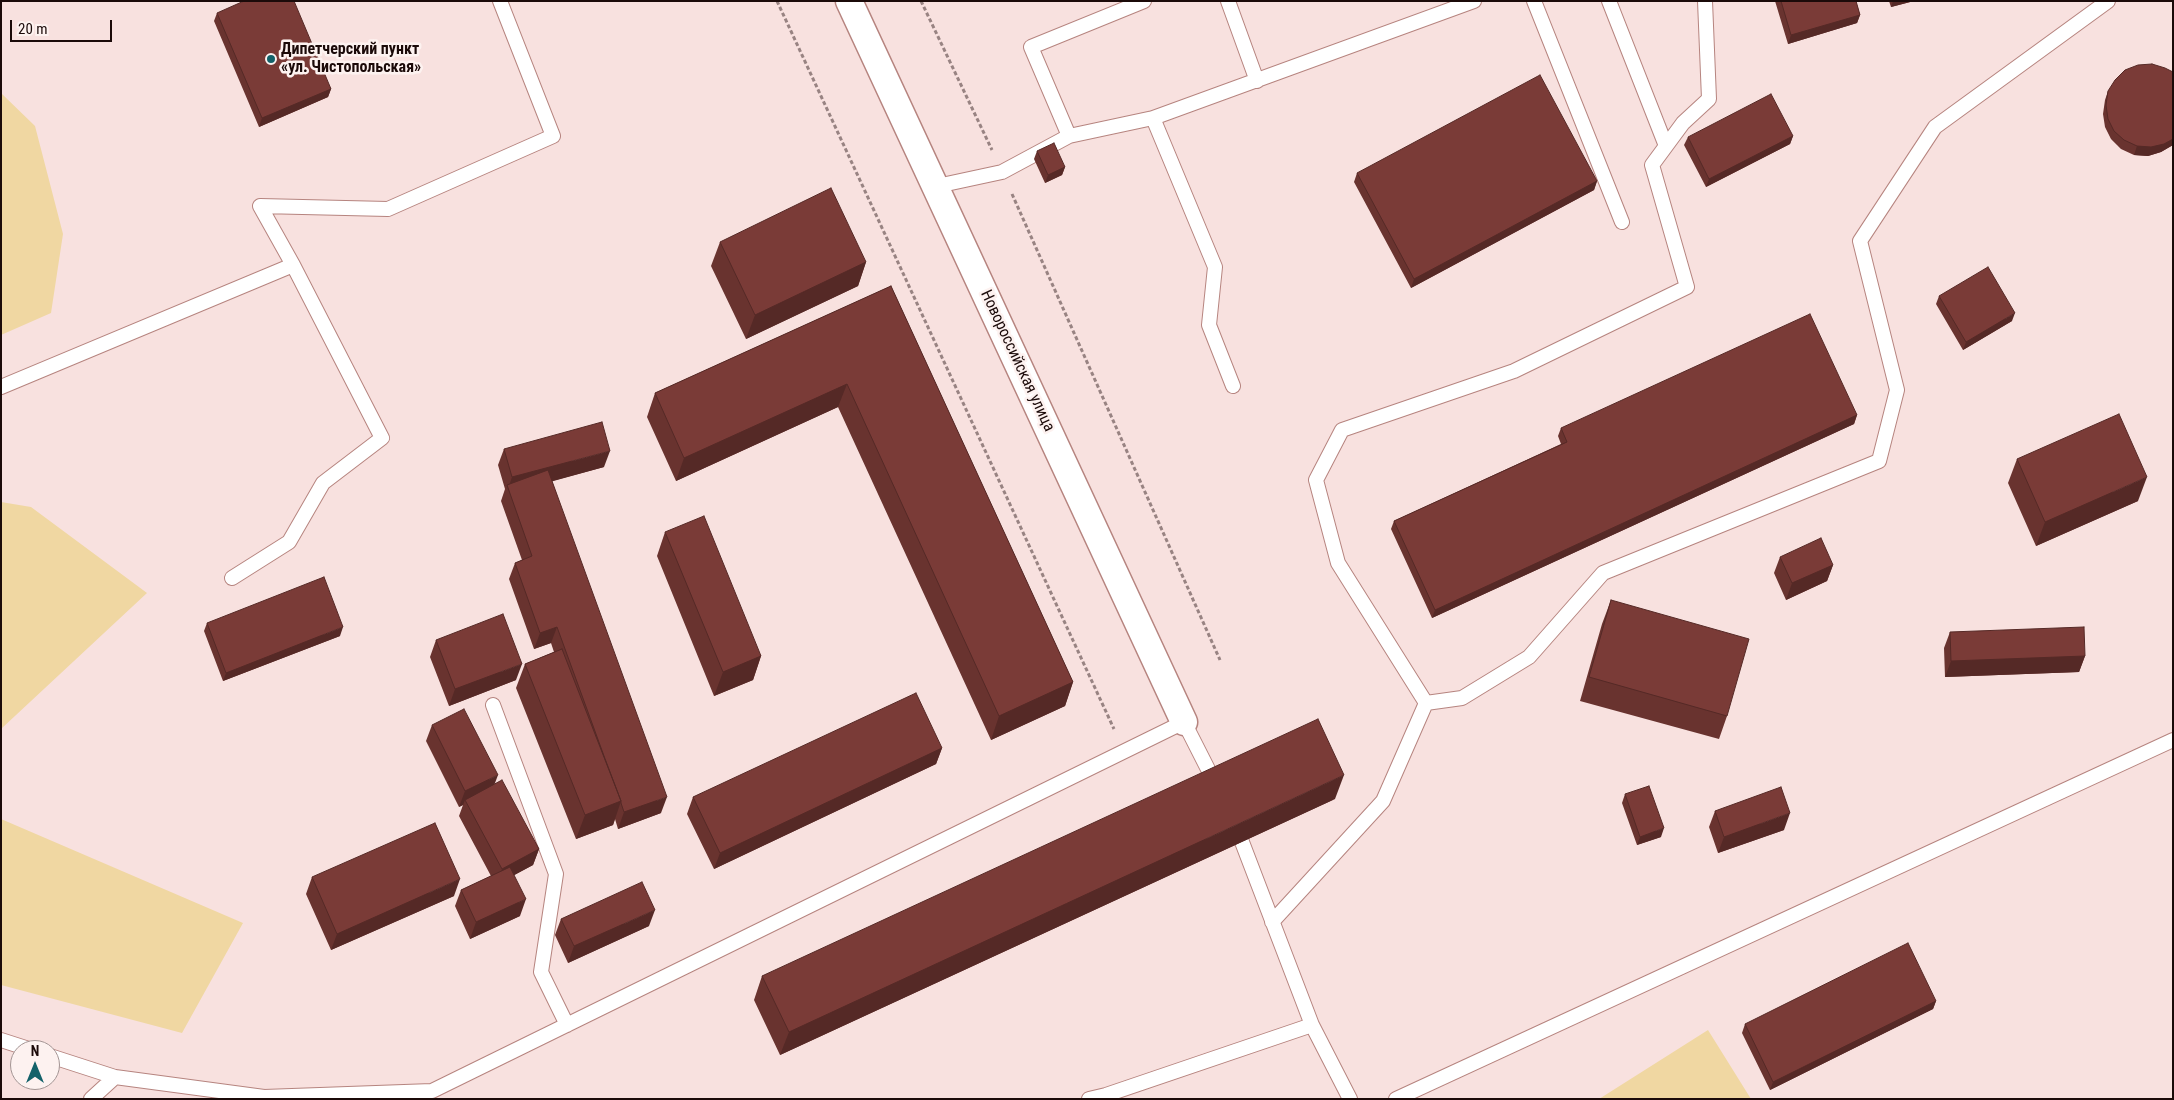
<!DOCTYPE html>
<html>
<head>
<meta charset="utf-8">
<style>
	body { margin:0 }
	#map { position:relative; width:2174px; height:1100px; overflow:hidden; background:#f8e1df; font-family:"Roboto Condensed",sans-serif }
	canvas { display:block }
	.frame { position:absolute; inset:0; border:2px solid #1b0a09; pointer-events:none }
	.north { position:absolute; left:10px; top:1040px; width:50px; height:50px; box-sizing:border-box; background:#fdf2f0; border:1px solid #a39594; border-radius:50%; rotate:0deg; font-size:14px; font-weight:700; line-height:20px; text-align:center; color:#1b0a09 }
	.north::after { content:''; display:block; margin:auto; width:18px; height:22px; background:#13626a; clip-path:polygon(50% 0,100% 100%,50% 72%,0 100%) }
	.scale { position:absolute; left:10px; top:20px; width:102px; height:22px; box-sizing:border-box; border:2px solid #1b0a09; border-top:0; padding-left:6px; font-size:15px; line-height:18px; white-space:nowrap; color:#1b0a09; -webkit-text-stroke:4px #fdf2f0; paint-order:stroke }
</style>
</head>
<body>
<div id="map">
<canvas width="2174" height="1100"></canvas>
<div class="frame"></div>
<div class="north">N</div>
<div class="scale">20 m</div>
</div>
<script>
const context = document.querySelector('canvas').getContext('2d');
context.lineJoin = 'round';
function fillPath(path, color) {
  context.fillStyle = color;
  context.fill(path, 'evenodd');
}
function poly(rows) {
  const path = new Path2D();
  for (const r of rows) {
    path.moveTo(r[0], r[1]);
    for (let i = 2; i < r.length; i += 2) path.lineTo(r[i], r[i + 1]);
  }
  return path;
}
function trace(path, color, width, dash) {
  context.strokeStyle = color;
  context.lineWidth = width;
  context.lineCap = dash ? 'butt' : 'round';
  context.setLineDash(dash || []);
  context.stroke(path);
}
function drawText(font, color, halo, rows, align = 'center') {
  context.font = font + ' "Roboto Condensed",sans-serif';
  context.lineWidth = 5;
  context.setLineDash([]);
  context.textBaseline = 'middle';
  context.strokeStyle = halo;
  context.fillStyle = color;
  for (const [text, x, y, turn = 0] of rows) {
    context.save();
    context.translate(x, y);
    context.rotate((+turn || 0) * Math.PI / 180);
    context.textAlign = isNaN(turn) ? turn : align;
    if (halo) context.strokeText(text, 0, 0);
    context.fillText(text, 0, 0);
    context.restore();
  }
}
fillPath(poly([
	[1,93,35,126,63,234,51,313,1,335],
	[1,502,31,507,147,593,1,729],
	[1,819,243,923,182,1033,1,985],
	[1708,1030,1751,1099,1599,1099]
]), '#f0d7a2');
const service = poly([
	[1228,1,1257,81],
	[1534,1,1622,222],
	[1609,1,1666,146],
	[1705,1,1709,99,1683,123,1652,165,1687,287,1514,371,1342,430,1316,480,1338,563,1426,703,1462,698,1529,657,1603,573,1879,461,1897,390,1860,241,1935,127,2108,1],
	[1153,118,1215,267,1209,325,1233,386],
	[1069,136,1031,47,1144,1],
	[937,186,1002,172,1069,136,1153,118,1474,1],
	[1,387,293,265],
	[232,578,289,542,323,483,382,438,293,265,260,206,388,209,553,136,500,1],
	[493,705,556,874,541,972,567,1025],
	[1242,842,1312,1025,1350,1099],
	[1272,922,1383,801,1426,703],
	[1,1040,32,1050],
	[50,1056,115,1077,264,1097,432,1091,1184,722,1216,785],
	[91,1099,115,1077],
	[1089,1099,1106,1095,1312,1025],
	[1396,1099,2173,740]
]);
const minor = poly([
	[849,1,1184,722]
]);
trace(service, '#b6847f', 16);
trace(minor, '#b6847f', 29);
trace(poly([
	[777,1,1114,729],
	[921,1,992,150],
	[1012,194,1220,660]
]), '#988382', 3, [4, 2.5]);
trace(service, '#fff', 14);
trace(minor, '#fff', 26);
fillPath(poly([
	[1775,1,1856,1,1860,15,1857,23,1788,44],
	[1889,1,1914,1,1891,7],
	[217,13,331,89,328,97,259,127,214,21],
	[2173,72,2173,145,2161,152,2148,156,2134,155,2121,149,2111,139,2105,127,2103,114,2105,100,2108,91],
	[1793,136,1790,144,1706,187,1684,145,1688,137],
	[1037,151,1065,167,1062,175,1045,183,1034,159],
	[1357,173,1597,181,1594,190,1411,288,1354,182],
	[720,242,866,262,858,286,746,339,711,266],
	[891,286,1073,682,1065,706,991,740,838,407,676,481,647,417,655,393],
	[1939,296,2012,321,1963,350,1936,304],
	[1857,415,1854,424,1432,618,1391,529,1394,521,1561,444,1558,436,1561,428],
	[504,449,604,467,552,481,661,813,618,829,615,819,613,825,576,839,516,688,525,664,554,652,551,643,534,649,509,579,515,563,522,560,501,501,505,489,498,465],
	[2017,459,2138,501,2036,546,2008,483],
	[665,532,761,656,753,680,714,696,657,556],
	[1780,557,1833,565,1827,581,1786,600,1774,573],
	[1611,600,1727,716,1719,739,1580,701,1602,624],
	[207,623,340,636,223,681,204,631],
	[1950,632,2085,656,2079,672,1945,677,1944,648],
	[436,640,516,680,449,706,430,657],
	[432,725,494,784,539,849,533,865,514,875,520,916,470,939,455,906,461,890,491,876,459,816,463,805,459,807,426,741],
	[942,748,936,764,714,869,687,814,693,797],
	[1625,794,1661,837,1637,845,1622,803],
	[1335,799,780,1055,754,1000,762,976],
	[1715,811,1784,830,1718,853,1709,827],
	[312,877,454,896,331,950,306,894],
	[561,919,649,926,568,963,555,935],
	[1936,1001,1933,1009,1770,1090,1742,1033,1745,1024]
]), '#69332f');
fillPath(poly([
	[1893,1,1914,1,1891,7],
	[1860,15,1857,23,1788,44,1791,35],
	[331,89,328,97,259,127,262,118],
	[1793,136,1790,144,1706,187,1709,179],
	[2173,139,2173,145,2161,152,2148,156,2134,155,2137,146],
	[1065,167,1062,175,1045,183,1048,175],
	[1597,181,1594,190,1411,288,1414,279],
	[866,262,858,286,746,339,755,315],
	[2015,313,2012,321,1963,350,1966,342],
	[847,384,838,407,676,481,684,458],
	[1857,415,1854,424,1432,618,1435,610],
	[610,451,604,467,510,493,508,489,512,477],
	[2147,477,2138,501,2036,546,2045,522],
	[1833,565,1827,581,1786,600,1792,583],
	[343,627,340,636,223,681,226,673],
	[557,627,551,643,534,649,540,633],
	[761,656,753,680,714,696,723,672],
	[2085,656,2079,672,1945,677,1951,661],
	[522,664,516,680,449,706,455,689],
	[1073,682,1065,706,991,740,999,716],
	[942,748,936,764,714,869,720,853],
	[498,775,492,791,465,800,463,805,459,807,465,791],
	[1344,775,1335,799,780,1055,789,1032],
	[667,797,661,813,618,829,624,812],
	[621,801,613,825,576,839,585,815],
	[1790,813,1784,830,1718,853,1724,837],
	[1664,828,1661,837,1637,845,1640,837],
	[539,849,533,865,496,885,502,869],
	[460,879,454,896,331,950,337,934],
	[526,899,520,916,470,939,476,922],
	[655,910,649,926,568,963,574,946],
	[1936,1001,1933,1009,1770,1090,1773,1082]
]), '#552926');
const building = poly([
	[244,1,294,1,331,89,262,118,217,13,244,1],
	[1781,1,1856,1,1860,15,1791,35,1781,1],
	[2152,64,2165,68,2173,72,2173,139,2164,144,2151,147,2137,146,2124,140,2114,131,2108,119,2106,105,2108,91,2115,80,2125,70,2138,65,2152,64],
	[1540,75,1597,181,1414,279,1357,173,1540,75],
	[1771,94,1793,136,1709,179,1688,137,1771,94],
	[1054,143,1065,167,1048,175,1037,151,1054,143],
	[831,188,866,262,755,315,720,242,831,188],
	[1988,267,2015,313,1966,342,1939,296,1988,267],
	[891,286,1073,682,999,716,847,384,684,458,655,393,891,286],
	[1810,314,1857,415,1435,610,1394,521,1567,442,1561,428,1810,314],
	[2119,414,2147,477,2045,522,2017,459,2119,414],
	[602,422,610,451,512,477,504,449,602,422],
	[548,470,667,797,624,812,621,803,621,801,604,756,557,627,540,633,515,563,532,556,507,485,548,470],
	[704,516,761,656,723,672,665,532,704,516],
	[1821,538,1833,565,1792,583,1780,557,1821,538],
	[324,577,343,627,226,673,207,623,324,577],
	[1611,600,1749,639,1727,716,1589,677,1611,600],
	[503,614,522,664,455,689,436,640,503,614],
	[2084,627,2085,656,1951,661,1950,632,2084,627],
	[562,649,621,801,585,815,525,664,562,649],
	[916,693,942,748,720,853,693,797,916,693],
	[464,709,498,775,465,791,432,725,464,709],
	[1318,719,1344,775,789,1032,762,976,1318,719],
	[502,780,539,849,502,869,465,800,502,780],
	[1649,786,1664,828,1640,837,1625,794,1649,786],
	[1781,787,1790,813,1724,837,1715,811,1781,787],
	[435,823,460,879,337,934,312,877,435,823],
	[510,867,526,899,476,922,461,890,510,867],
	[642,882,655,910,574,946,561,919,642,882],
	[1908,943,1936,1001,1773,1082,1745,1024,1908,943]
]);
fillPath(building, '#7a3b37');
trace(building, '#552926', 1);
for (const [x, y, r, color] of [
	[271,59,5,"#13626a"]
]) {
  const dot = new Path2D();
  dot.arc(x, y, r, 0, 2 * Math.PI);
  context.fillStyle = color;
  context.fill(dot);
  trace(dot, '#fdf2f0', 2);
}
drawText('bold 16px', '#1b0a09', '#fdf2f0', [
	["Дипетчерский пункт",281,50],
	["«ул. Чистопольская»",281,68]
], 'left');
drawText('16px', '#1b0a09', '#fdf2f0', [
	["Новороссийская улица",1017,361,65]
]);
</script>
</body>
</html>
